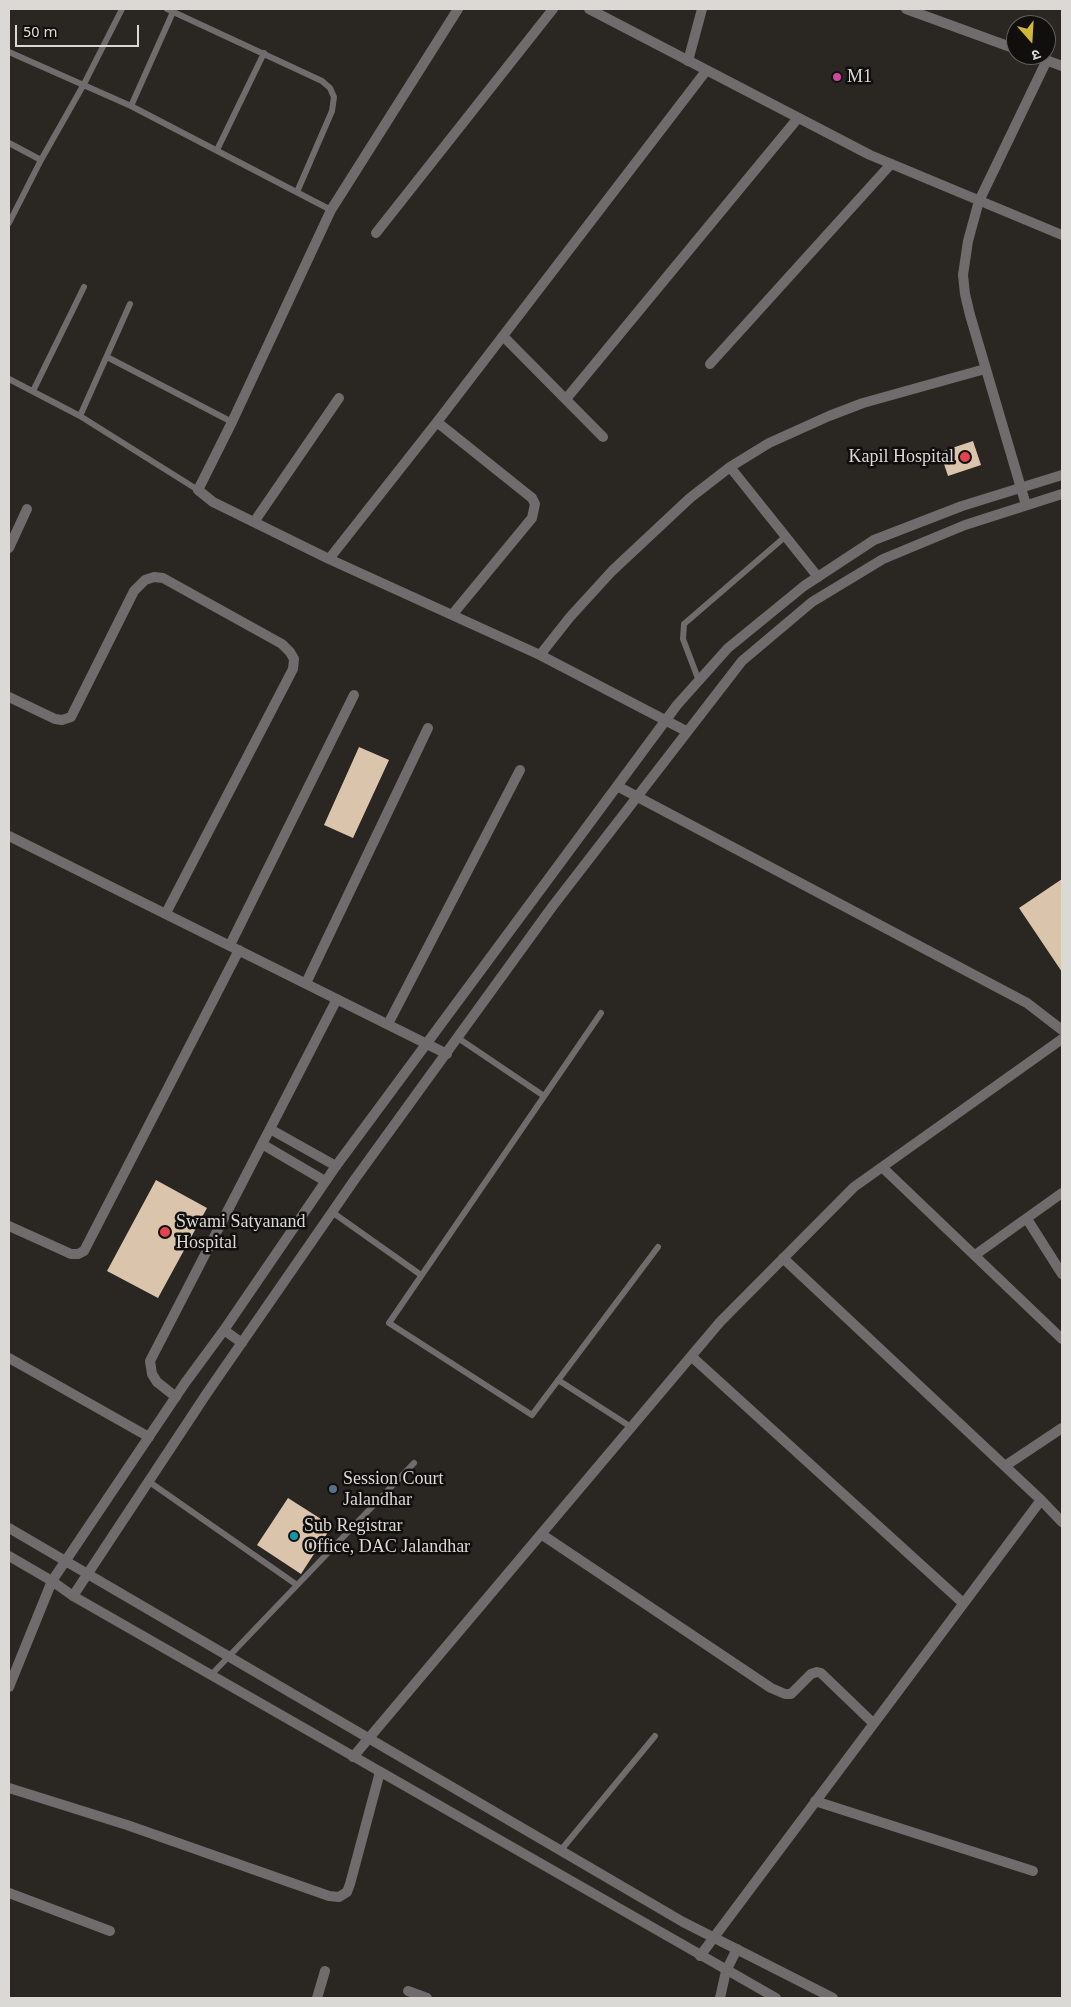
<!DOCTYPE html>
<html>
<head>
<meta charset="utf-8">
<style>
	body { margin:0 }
	#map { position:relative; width:1071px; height:2007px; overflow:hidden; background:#2a2621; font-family:Georgia,"Noto Sans Devanagari",serif }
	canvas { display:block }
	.frame { position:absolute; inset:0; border:10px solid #dbd9d6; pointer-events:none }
	.north { position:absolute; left:1006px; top:15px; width:50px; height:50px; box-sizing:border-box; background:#110f0d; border:1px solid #62605d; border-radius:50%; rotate:161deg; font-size:14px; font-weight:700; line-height:20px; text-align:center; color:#dbd9d6 }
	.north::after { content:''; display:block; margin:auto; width:18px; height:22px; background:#cfb837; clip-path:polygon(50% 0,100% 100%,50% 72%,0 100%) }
	.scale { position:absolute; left:15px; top:25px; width:124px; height:22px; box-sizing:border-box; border:2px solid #dbd9d6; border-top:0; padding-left:6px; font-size:15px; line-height:18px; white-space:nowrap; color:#dbd9d6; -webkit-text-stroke:4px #110f0d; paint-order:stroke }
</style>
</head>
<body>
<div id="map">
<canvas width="1071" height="2007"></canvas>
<div class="frame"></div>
<div class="north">उ</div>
<div class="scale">50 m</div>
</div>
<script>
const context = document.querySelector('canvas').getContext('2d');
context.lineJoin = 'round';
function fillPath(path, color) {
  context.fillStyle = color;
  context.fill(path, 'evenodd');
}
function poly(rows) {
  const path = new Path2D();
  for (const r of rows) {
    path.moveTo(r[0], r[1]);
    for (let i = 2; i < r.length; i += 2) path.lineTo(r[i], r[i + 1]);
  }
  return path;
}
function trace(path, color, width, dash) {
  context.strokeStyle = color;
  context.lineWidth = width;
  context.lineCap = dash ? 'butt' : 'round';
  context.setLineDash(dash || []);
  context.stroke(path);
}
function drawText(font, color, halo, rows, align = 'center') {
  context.font = font + ' Georgia,serif';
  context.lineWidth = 5;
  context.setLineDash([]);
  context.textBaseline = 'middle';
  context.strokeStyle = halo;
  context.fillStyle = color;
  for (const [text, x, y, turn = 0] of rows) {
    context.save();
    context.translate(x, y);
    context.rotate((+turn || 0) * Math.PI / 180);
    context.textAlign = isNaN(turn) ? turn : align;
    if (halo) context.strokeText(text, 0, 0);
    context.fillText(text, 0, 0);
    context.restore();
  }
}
fillPath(poly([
	[973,441,981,465,948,476,940,452],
	[359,747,389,760,353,838,324,825],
	[1062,879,1062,972,1019,908],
	[156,1180,207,1208,158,1298,107,1271],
	[288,1498,332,1526,301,1574,257,1545]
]), '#dbc4ac');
trace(poly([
	[167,9,322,81,330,88,334,97,332,111,297,192],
	[9,52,131,106,331,210],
	[131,106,173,12],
	[9,143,41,160,84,84,122,9],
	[217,150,264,53],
	[9,223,41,160],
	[107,357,232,422],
	[9,379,80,416,198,490],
	[33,391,84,287],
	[80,416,130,304],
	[699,681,683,639,684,624,786,536],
	[601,1013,389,1323,532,1415,658,1247],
	[458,1038,544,1096],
	[332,1212,421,1275],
	[558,1380,631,1427],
	[148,1481,297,1585],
	[211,1675,414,1463],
	[561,1850,655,1736]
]), '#706c6d', 6);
trace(poly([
	[458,9,331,210,232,422,198,490,213,502,329,559,540,655,686,731],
	[906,9,1016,49],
	[1032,55,1062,66],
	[688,61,702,9],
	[376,233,553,9],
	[503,336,603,437],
	[710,364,891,164],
	[566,399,798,118],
	[437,422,532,498,535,504,532,518,452,615],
	[730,467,818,577],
	[1026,505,970,315,965,294,963,275,968,241,979,201,1047,60],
	[254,522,339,398],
	[9,548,27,509],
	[329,559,437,422,706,71],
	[540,655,570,617,612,571,690,498,730,467,769,443,829,416,863,403,985,369],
	[9,697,55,719,62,720,71,717,134,591,145,580,154,577,163,578,282,644,290,652,294,659,293,669,166,913],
	[9,836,447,1054],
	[230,945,354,695],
	[306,983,428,728],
	[388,1024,520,770],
	[270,1129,336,1166],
	[262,1144,325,1181],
	[882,1167,1062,1339],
	[1027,1219,1062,1274],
	[9,1226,71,1254,78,1254,84,1251,239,950],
	[975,1255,1062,1193],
	[783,1258,1041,1500,1062,1522],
	[691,1356,963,1603],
	[9,1358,149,1437],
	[176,1397,157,1382,152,1374,150,1361,337,999],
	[1005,1466,1062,1428],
	[541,1534,771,1688,785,1694,791,1694,811,1674,817,1672,821,1673,873,1723],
	[9,1687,52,1581],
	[353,1757,720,1322,854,1187,1062,1039],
	[9,1788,127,1825,329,1896,339,1897,347,1892,350,1884,380,1772],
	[815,1801,1033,1871],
	[9,1893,110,1931],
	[700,1956,1041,1500],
	[408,1991,427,1998],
	[317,1998,325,1971],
	[720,1998,726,1971,737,1949]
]), '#706c6d', 10);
trace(poly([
	[589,9,870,155,1062,235],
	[617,786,1027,1003,1062,1030],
	[224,1330,242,1343],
	[9,1528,683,1922,833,1998],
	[9,1556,52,1581,73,1596,776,1998],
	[52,1581,185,1383,224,1330,336,1166,677,705,728,648,804,586,874,540,962,506,1062,475],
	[73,1596,207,1393,355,1179,552,907,742,661,812,602,883,559,965,525,1062,494]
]), '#706c6d', 10);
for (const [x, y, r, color] of [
	[837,77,5,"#d1479c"],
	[965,457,6,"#e0444e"],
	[165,1232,6,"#e0444e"],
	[333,1489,5,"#5c6f8a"],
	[294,1536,5,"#0f9aa8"]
]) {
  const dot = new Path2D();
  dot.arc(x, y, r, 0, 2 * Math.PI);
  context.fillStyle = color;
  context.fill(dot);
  trace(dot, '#110f0d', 2);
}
drawText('18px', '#dbd9d6', '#110f0d', [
	["M1",847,77],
	["Kapil Hospital",954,457,"right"],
	["Swami Satyanand",176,1222],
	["Hospital",176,1243],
	["Session Court",343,1479],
	["Jalandhar",343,1500],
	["Sub Registrar",304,1526],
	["Office, DAC Jalandhar",304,1547]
], 'left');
</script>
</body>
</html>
